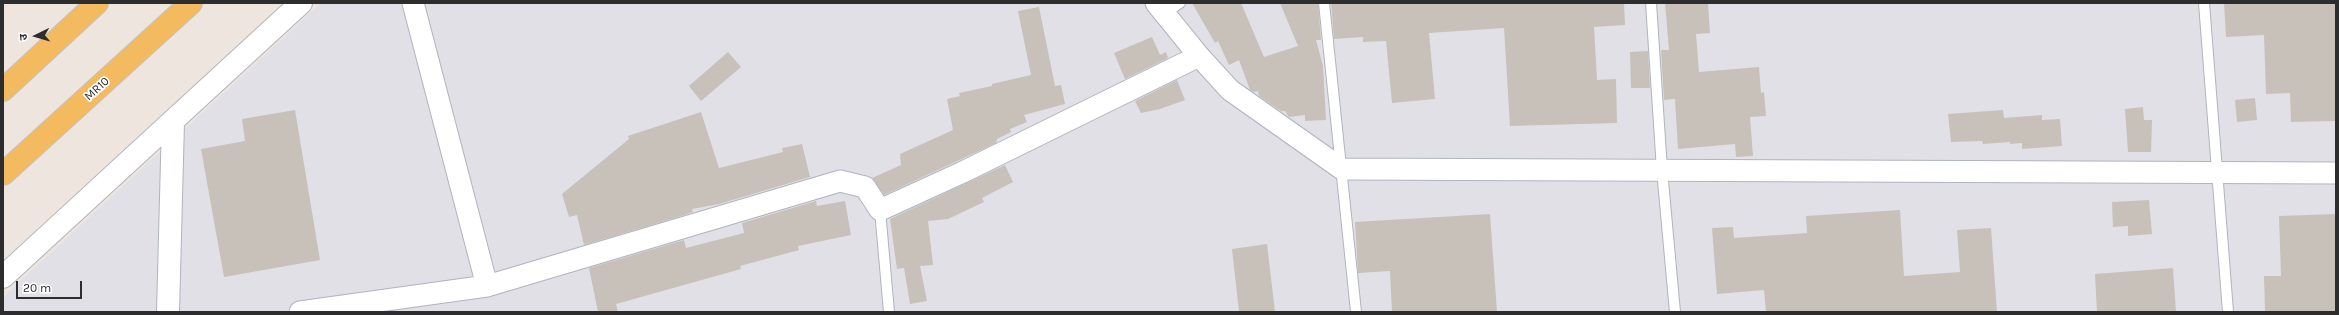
<!DOCTYPE html>
<html>
<head>
<meta charset="utf-8">
<style>
	body { margin:0 }
	#map { position:relative; width:2339px; height:315px; overflow:hidden; background:#eee5df; font-family:Karla,"Noto Sans Devanagari",sans-serif }
	canvas { display:block }
	.frame { position:absolute; inset:0; border:4px solid #2d2d2d; pointer-events:none }
	.north { position:absolute; left:16px; top:16px; width:40px; height:40px; -webkit-text-stroke:3px #fff; paint-order:stroke; rotate:265deg; font-size:11px; font-weight:700; line-height:16px; text-align:center; color:#2d2d2d }
	.north::after { content:''; display:block; margin:auto; width:14px; height:18px; background:#2d2d2d; clip-path:polygon(50% 0,100% 100%,50% 72%,0 100%) }
	.scale { position:absolute; left:16px; top:281px; width:66px; height:18px; box-sizing:border-box; border:2px solid #2d2d2d; border-top:0; padding-left:5px; font-size:12px; line-height:14px; white-space:nowrap; color:#2d2d2d; -webkit-text-stroke:3px #fff; paint-order:stroke }
</style>
</head>
<body>
<div id="map">
<canvas width="2339" height="315"></canvas>
<div class="frame"></div>
<div class="north">उ</div>
<div class="scale">20 m</div>
</div>
<script>
const context = document.querySelector('canvas').getContext('2d');
context.lineJoin = 'round';
function fillPath(path, color) {
  context.fillStyle = color;
  context.fill(path, 'evenodd');
}
function poly(rows) {
  const path = new Path2D();
  for (const r of rows) {
    path.moveTo(r[0], r[1]);
    for (let i = 2; i < r.length; i += 2) path.lineTo(r[i], r[i + 1]);
  }
  return path;
}
function trace(path, color, width, dash) {
  context.strokeStyle = color;
  context.lineWidth = width;
  context.lineCap = dash ? 'butt' : 'round';
  context.setLineDash(dash || []);
  context.stroke(path);
}
function drawText(font, color, halo, rows, align = 'center') {
  context.font = font + ' Karla,sans-serif';
  context.lineWidth = 3.5;
  context.setLineDash([]);
  context.textBaseline = 'middle';
  context.strokeStyle = halo;
  context.fillStyle = color;
  for (const [text, x, y, turn = 0] of rows) {
    context.save();
    context.translate(x, y);
    context.rotate((+turn || 0) * Math.PI / 180);
    context.textAlign = isNaN(turn) ? turn : align;
    if (halo) context.strokeText(text, 0, 0);
    context.fillText(text, 0, 0);
    context.restore();
  }
}
fillPath(poly([
	[321,3,2336,3,2336,312,3,312,3,297]
]), '#e1e0e7');
fillPath(poly([
	[1192,3,1241,3,1264,57,1298,46,1280,3,1318,3,1321,40,1316,40,1323,66,1326,120,1305,121,1305,115,1289,117,1285,111,1281,111,1259,96,1258,91,1254,92,1250,90,1239,60,1229,65,1218,41,1215,43],
	[1331,3,1624,3,1625,25,1594,27,1597,80,1616,79,1617,123,1510,126,1504,28,1429,33,1435,99,1392,103,1386,41,1363,42,1363,37,1334,39],
	[1665,3,1708,3,1710,33,1696,34,1699,72,1759,67,1761,93,1764,92,1766,116,1750,117,1753,156,1736,157,1735,144,1678,149,1675,99,1664,100,1661,50,1669,50],
	[2224,3,2336,3,2336,121,2291,122,2290,93,2266,94,2264,35,2226,37],
	[1039,7,1055,86,1061,85,1065,104,1024,115,1027,122,1010,129,1011,132,997,139,996,143,884,195,872,178,901,165,900,154,953,130,947,99,960,96,959,93,992,86,992,84,1031,75,1018,11],
	[1152,37,1160,55,1166,52,1168,58,1125,79,1114,53],
	[1648,51,1650,88,1631,88,1630,52],
	[728,52,741,67,701,101,689,86],
	[1177,80,1185,100,1160,109,1141,113,1135,101],
	[2255,98,2257,120,2237,122,2235,100],
	[2143,107,2144,120,2152,120,2151,152,2128,152,2125,109],
	[295,110,320,260,224,277,201,149,245,141,242,119],
	[2003,110,2004,118,2042,115,2042,120,2060,119,2062,146,2022,149,2022,143,2010,144,2010,142,1983,144,1982,141,1951,142,1948,114],
	[701,112,719,168,783,152,782,148,802,144,810,177,719,204,692,209,693,212,678,217,584,245,577,215,569,217,562,194,629,139,628,136],
	[1005,165,1013,182,982,198,984,202,948,219,928,221,933,265,920,266,927,301,910,304,904,268,897,269,890,219],
	[2149,200,2152,234,2128,236,2128,226,2113,227,2112,202],
	[816,201,817,206,845,201,851,235,798,246,799,250,740,266,741,269,616,304,618,312,598,312,589,268,684,240,686,248,744,233,742,223],
	[1900,210,1904,276,1960,272,1957,230,1991,228,1997,312,1766,312,1764,290,1717,294,1712,228,1733,227,1734,238,1807,233,1806,216],
	[1490,214,1497,312,1392,312,1390,271,1358,273,1355,222],
	[2336,214,2336,311,2265,311,2264,276,2281,276,2279,216],
	[1267,244,1275,312,1239,312,1232,249],
	[2173,268,2176,312,2097,312,2095,274]
]), '#c7c1ba');
const lane = poly([
	[1324,3,1356,312],
	[1651,3,1662,170,1675,312],
	[2204,3,2228,312],
	[1164,14,1180,3],
	[880,210,889,312]
]);
const street = poly([
	[413,3,487,286],
	[1156,3,1199,56,1230,90,1342,169,2336,173],
	[300,312,487,286,840,181,865,187,880,210,963,172,1199,56]
]);
const secondary = poly([
	[3,277,301,3],
	[168,312,173,122]
]);
const primary = poly([
	[3,90,97,3],
	[3,174,191,3]
]);
trace(lane, '#afb4bd', 12);
trace(street, '#afb4bd', 23);
trace(secondary, '#afb4bd', 24);
trace(primary, '#c4c4c4', 24);
trace(lane, '#fff', 10);
trace(street, '#fff', 21);
trace(secondary, '#fff', 22);
trace(primary, '#f3ba5f', 22);
drawText('12px', '#2d2d2d', '#fff', [
	["MR10",97,89,-42]
]);
</script>
</body>
</html>
